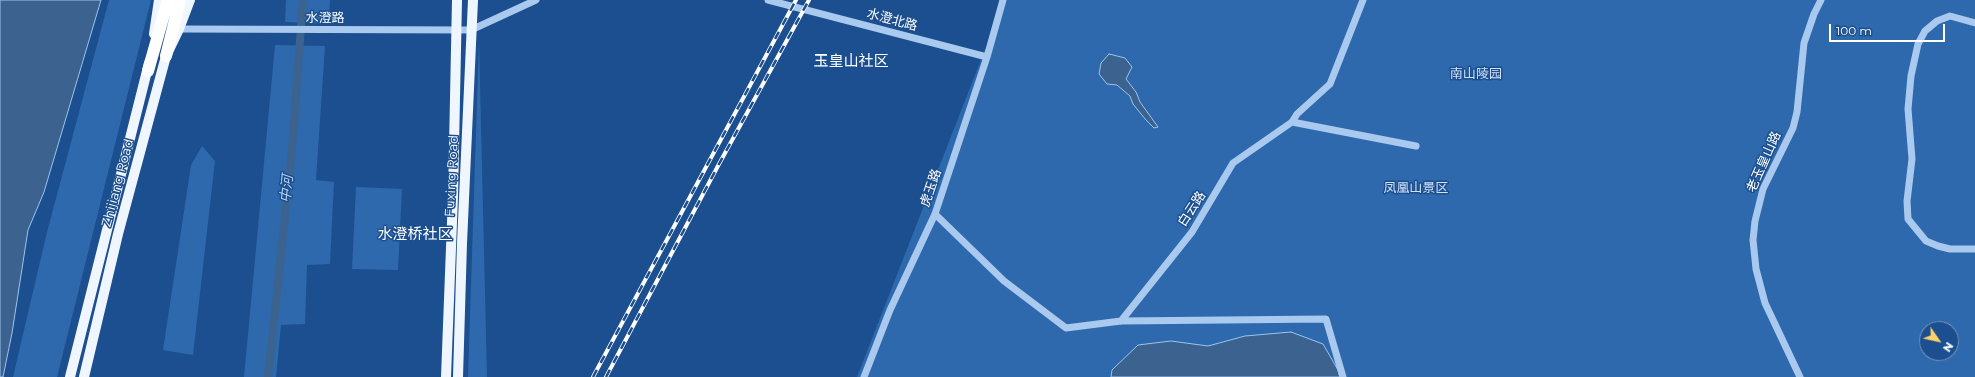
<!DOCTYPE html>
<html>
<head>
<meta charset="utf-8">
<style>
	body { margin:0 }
	#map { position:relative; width:1975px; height:377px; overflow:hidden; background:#1b4f8f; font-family:Montserrat,sans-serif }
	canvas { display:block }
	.north { position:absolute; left:1919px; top:321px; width:40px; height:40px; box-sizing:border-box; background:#1b4f8f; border:1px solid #7695bc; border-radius:50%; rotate:124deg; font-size:11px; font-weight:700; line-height:16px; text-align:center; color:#fff }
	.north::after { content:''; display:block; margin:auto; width:14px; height:18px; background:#ffd166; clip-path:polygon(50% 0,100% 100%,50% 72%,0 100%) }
	.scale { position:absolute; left:1829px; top:24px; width:116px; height:18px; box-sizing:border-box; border:2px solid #fff; border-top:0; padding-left:5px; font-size:12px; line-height:14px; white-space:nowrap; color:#fff; -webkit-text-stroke:3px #1b4f8f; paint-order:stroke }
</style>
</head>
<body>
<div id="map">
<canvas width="1975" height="377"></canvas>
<div class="north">N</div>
<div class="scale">100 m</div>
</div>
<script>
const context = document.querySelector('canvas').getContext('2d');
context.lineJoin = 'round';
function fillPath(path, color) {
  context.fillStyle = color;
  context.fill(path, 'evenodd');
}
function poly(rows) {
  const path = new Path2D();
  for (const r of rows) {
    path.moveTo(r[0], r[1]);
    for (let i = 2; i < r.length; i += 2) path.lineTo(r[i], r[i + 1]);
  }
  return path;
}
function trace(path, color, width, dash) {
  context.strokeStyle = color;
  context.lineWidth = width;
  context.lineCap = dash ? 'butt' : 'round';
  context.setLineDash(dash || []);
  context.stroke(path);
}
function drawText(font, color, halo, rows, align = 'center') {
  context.font = font + ' Montserrat,"Noto Sans SC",sans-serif';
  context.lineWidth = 3;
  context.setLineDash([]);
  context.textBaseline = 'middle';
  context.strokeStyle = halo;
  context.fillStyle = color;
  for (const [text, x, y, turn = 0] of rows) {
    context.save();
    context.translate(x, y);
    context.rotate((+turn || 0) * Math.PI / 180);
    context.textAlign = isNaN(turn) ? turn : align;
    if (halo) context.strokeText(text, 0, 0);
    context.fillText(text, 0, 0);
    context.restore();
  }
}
fillPath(poly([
	[109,0,151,0,57,377,13,377,47,232],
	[286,0,330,0,329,24,285,22],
	[1001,0,1975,0,1975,377,857,377,993,29],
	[1927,329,1951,329,1951,353,1927,353],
	[479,41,487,377,468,377],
	[275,45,325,46,316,180,334,182,330,264,307,265,305,324,281,325,276,377,244,377],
	[202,146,215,161,193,355,163,350,191,165],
	[356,187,402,189,398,270,352,269]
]), '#2e69ad');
const water = poly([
	[0,0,101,0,44,192,28,230,12,333,3,377,0,377,0,0],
	[1109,54,1125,58,1132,67,1126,79,1136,92,1140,102,1158,127,1154,128,1146,120,1133,104,1130,96,1117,85,1107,84,1099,74,1101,63,1109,54],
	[1291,332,1323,344,1338,370,1340,377,1111,377,1112,370,1138,345,1171,341,1208,346,1245,336,1291,332]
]);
fillPath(water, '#3c6290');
trace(water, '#9cc4f0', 1);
trace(poly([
	[268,377,292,150,303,0]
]), '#3c6290', 8);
trace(poly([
	[768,0,987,57],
	[1975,23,1950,16,1937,21,1925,31,1918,44,1911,76,1908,109,1912,159,1907,201,1908,219,1926,241,1938,246,1950,249,1975,249],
	[179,29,471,30,536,0],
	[1292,122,1416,146],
	[935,214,1004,281,1066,328,1121,321,1326,319,1343,377],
	[1121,321,1192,232,1233,163,1292,122,1297,114,1330,84,1363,0],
	[864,377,890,310,935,214,987,57,1003,0],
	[1800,377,1765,303,1756,269,1753,240,1755,221,1763,189,1793,128,1797,112,1804,43,1814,14,1821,0]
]), '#a9c9ee', 7);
trace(poly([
	[154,34,159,0],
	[70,377,149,63],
	[84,377,118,234,166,56,179,29,190,0],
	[446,377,453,196,457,0],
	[458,377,462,243,473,0]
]), '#f0f6ff', 10);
trace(poly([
	[166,56,180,0],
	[148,71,168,0]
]), '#fff', 12);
const rail = poly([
	[593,377,796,0],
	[606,377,719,164,809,0]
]);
trace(rail, '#fff', 4);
trace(rail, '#1b4f8f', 2.5, [8]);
drawText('13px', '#fff', '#1b4f8f', [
	["水澄路",325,18],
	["水澄北路",892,20,15],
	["老玉皇山路",1764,162,-66],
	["Fuxing Road",452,176,-87],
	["Zhijiang Road",118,183,-75],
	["虎玉路",931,188,-71],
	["白云路",1192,209,-57]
]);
drawText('13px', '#cfe3fa', '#1b4f8f', [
	["南山陵园",1476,74],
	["凤凰山景区",1416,188]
]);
drawText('italic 14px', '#b5d3f5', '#1b4f8f', [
	["中河",287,189,-84]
]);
drawText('15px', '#fff', '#1b4f8f', [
	["玉皇山社区",851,62],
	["水澄桥社区",415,235]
]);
</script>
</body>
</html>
